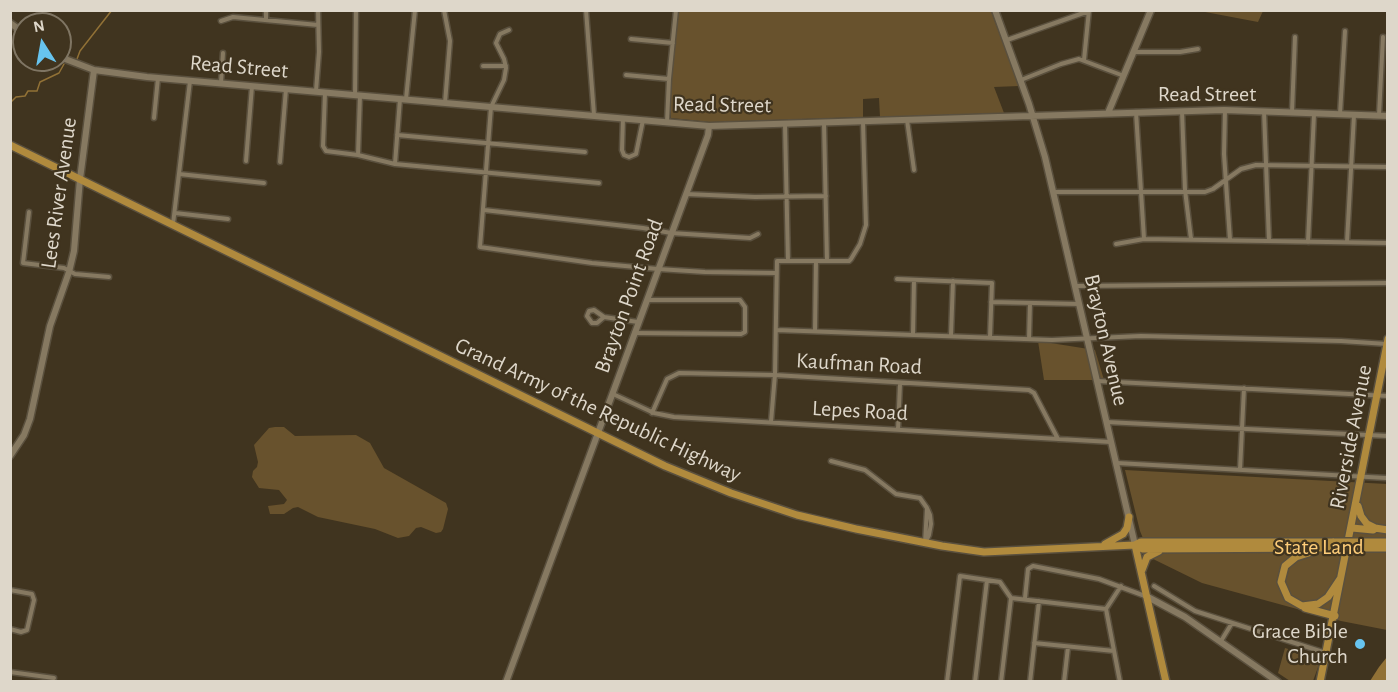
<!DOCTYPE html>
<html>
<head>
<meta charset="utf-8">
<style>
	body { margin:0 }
	#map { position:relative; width:1398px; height:692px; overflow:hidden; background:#40341f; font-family:"Alegreya Sans",sans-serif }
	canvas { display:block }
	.frame { position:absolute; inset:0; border:12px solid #ded7ca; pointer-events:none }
	.north { position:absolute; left:12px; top:12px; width:60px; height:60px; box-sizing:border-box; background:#40341f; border:2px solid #7f7563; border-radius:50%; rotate:349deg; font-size:16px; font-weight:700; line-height:24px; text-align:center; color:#ded7ca }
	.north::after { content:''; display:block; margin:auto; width:21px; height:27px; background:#67c4ef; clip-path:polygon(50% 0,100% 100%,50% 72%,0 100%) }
</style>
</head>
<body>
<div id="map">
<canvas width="1398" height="692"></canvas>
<div class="frame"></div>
<div class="north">N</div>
</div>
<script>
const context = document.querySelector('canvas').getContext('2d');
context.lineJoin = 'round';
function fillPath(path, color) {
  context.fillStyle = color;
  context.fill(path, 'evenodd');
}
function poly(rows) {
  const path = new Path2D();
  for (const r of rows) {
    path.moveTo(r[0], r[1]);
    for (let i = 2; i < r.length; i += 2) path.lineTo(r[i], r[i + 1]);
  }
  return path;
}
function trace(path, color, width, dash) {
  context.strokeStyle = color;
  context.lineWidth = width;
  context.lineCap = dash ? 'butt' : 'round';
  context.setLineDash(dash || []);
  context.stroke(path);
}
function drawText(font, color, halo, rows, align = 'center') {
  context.font = font + ' "Alegreya Sans",sans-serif';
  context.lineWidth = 4.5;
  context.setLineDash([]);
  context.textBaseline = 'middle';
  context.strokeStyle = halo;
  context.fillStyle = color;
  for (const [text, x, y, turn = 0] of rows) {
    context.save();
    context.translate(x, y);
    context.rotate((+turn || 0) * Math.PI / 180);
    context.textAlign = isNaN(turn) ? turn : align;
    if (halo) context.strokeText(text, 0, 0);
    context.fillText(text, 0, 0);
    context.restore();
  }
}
fillPath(poly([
	[678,11,991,11,1019,86,994,87,1004,113,880,117,879,98,863,99,863,117,710,122,671,118,670,89],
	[1200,11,1263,11,1258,22],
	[1038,341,1095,350,1104,380,1044,380],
	[275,427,284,427,295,436,356,435,370,443,384,468,446,503,448,509,443,529,441,532,436,533,421,527,416,528,409,536,398,538,375,529,318,517,298,507,293,508,284,514,270,514,268,506,284,504,287,500,279,490,259,488,252,477,253,471,257,467,258,462,254,445,269,428],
	[1125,470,1387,484,1387,630,1341,621,1202,583,1151,558,1140,531],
	[1285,648,1321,659,1313,681,1290,681,1278,673]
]), '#68522d');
fillPath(poly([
	[1387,657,1387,681,1370,681,1379,667]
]), '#917136');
trace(poly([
	[77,59,80,51,112,10],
	[10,103,16,97,25,96,28,91,37,91,40,82,59,73,64,64]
]), '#917136', 1.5);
const street = poly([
	[266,10,266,20],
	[444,10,450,41,445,103],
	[586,10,594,115],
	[221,21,233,17,318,25],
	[509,30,500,34,496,43,504,59,506,68,504,80,491,107,480,247,592,263,658,269,705,272,776,273],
	[631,39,673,43],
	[1007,40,1089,11],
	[1134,52,1180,52,1198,49],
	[1084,60,1089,10],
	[483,66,506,66],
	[626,75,669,79],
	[1021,80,1061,64,1079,59,1124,76],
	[221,83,223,53],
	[316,91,319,52,318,10],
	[325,93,323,146,326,151,358,155,395,164,599,183],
	[355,95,356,10],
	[406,99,415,10],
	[1225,110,1224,154,1230,240],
	[1182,111,1185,190,1191,239],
	[1264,111,1269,241],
	[1136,112,1144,239],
	[1292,112,1295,37],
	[1340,114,1345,31],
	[1379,115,1383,37],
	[154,118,158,78],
	[623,118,622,150,624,155,629,157,636,154,643,120],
	[907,120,914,170],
	[667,122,669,79,676,10],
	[824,123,827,261],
	[785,124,788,261],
	[397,135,585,152],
	[358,155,360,95],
	[246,161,252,86],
	[280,162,286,89],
	[395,164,400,99],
	[179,174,264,183],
	[1054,192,1205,192,1213,189,1241,169,1256,165,1388,167],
	[686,194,755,197,826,196],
	[484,210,643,228,671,233,750,238,758,234],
	[29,212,23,263,64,268,75,274,109,277],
	[175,213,228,219],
	[173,224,190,81],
	[1308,242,1314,114],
	[1347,242,1354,115],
	[1116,244,1144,239,1388,243],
	[897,279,992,283,990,337],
	[1076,286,1388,283],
	[991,302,1079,304],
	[594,310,604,317,597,323,592,323,587,316,589,311,594,310],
	[604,317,638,322],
	[776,330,1052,340,1141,336,1341,341,1387,344],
	[815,331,816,261],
	[634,333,741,334,745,332,745,307,740,300,647,300],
	[913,334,914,280],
	[951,335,953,281],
	[1029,339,1030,303],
	[1097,381,1388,396],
	[613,394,654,413,674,417,1111,442],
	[652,413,667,379,679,373,774,375,1029,390,1034,393,1058,439],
	[771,422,775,374,777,261,849,261,851,259,860,244,866,225,863,122],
	[1106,422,1388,436],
	[898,430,900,384],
	[831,461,865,470,896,494,920,498,927,508],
	[1117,463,1386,478],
	[1240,470,1244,388],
	[927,508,930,515,931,524,929,535,925,543,927,508],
	[1154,586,1195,611,1326,653],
	[10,590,32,594,34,600,27,630,21,632,10,629],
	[1025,598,1028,569,1033,566,1099,579,1145,596],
	[1221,641,1232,623],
	[1034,643,1114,651],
	[10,672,54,678],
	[947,682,960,576,1000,582,1011,598,1106,609],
	[975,682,987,580],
	[1001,682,1011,598],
	[1030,682,1039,601],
	[1064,682,1068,647],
	[1120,682,1106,609,1121,586]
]);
const secondary = poly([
	[995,10,1029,104,1045,157,1135,545],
	[10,23,24,33],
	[60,57,94,70,147,77,709,126,1224,110,1388,116],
	[1108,113,1151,10],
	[10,456,24,435,30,419,50,326,69,272,74,251,80,179,94,70],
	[1146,596,1185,617,1278,682],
	[506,682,708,135,709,126]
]);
const primary = poly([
	[10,145,665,466,731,493,797,515,856,529,942,546,984,552,1135,545,1141,542,1334,542],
	[1358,506,1361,516,1367,524,1375,528,1388,530],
	[1352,528,1373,530],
	[1362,542,1388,542],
	[1105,544,1123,534,1127,528,1129,517],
	[1135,545,1143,549,1333,548],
	[1135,545,1166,682],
	[1361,548,1388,548],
	[1315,551,1296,557,1285,566,1281,582,1288,598,1302,606,1318,604,1328,597,1340,579],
	[1142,570,1147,557,1159,551],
	[1305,608,1335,616],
	[1320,682,1388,339]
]);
trace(street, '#5a503e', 7);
trace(secondary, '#5a503e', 9);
trace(primary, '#5a503e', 10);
trace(street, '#867961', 4);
trace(secondary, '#867961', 6);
trace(primary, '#b08a3d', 7);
const primaryBridge = poly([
	[1334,542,1362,542],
	[1333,548,1361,548]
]);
trace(primaryBridge, '#5a503e', 10, []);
trace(primaryBridge, '#b08a3d', 7);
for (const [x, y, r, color] of [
	[1360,644,6,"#67c4ef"]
]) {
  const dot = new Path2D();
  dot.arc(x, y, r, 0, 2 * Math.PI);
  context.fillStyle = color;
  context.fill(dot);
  trace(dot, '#40341f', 2);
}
drawText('22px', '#ded7ca', '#40341f', [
	["Read Street",239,67,5],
	["Read Street",1207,94],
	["Read Street",722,105,1],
	["Lees River Avenue",59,193,-82],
	["Brayton Point Road",629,296,-70],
	["Brayton Avenue",1106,340,77],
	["Kaufman Road",859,364,3],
	["Grand Army of the Republic Highway",598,410,25],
	["Lepes Road",860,411,3],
	["Riverside Avenue",1351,437,-79]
]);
drawText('22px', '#fecd79', '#40341f', [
	["State Land",1319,547]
]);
drawText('22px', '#ded7ca', '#40341f', [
	["Grace Bible",1348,631],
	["Church",1348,656]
], 'right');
</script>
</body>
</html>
